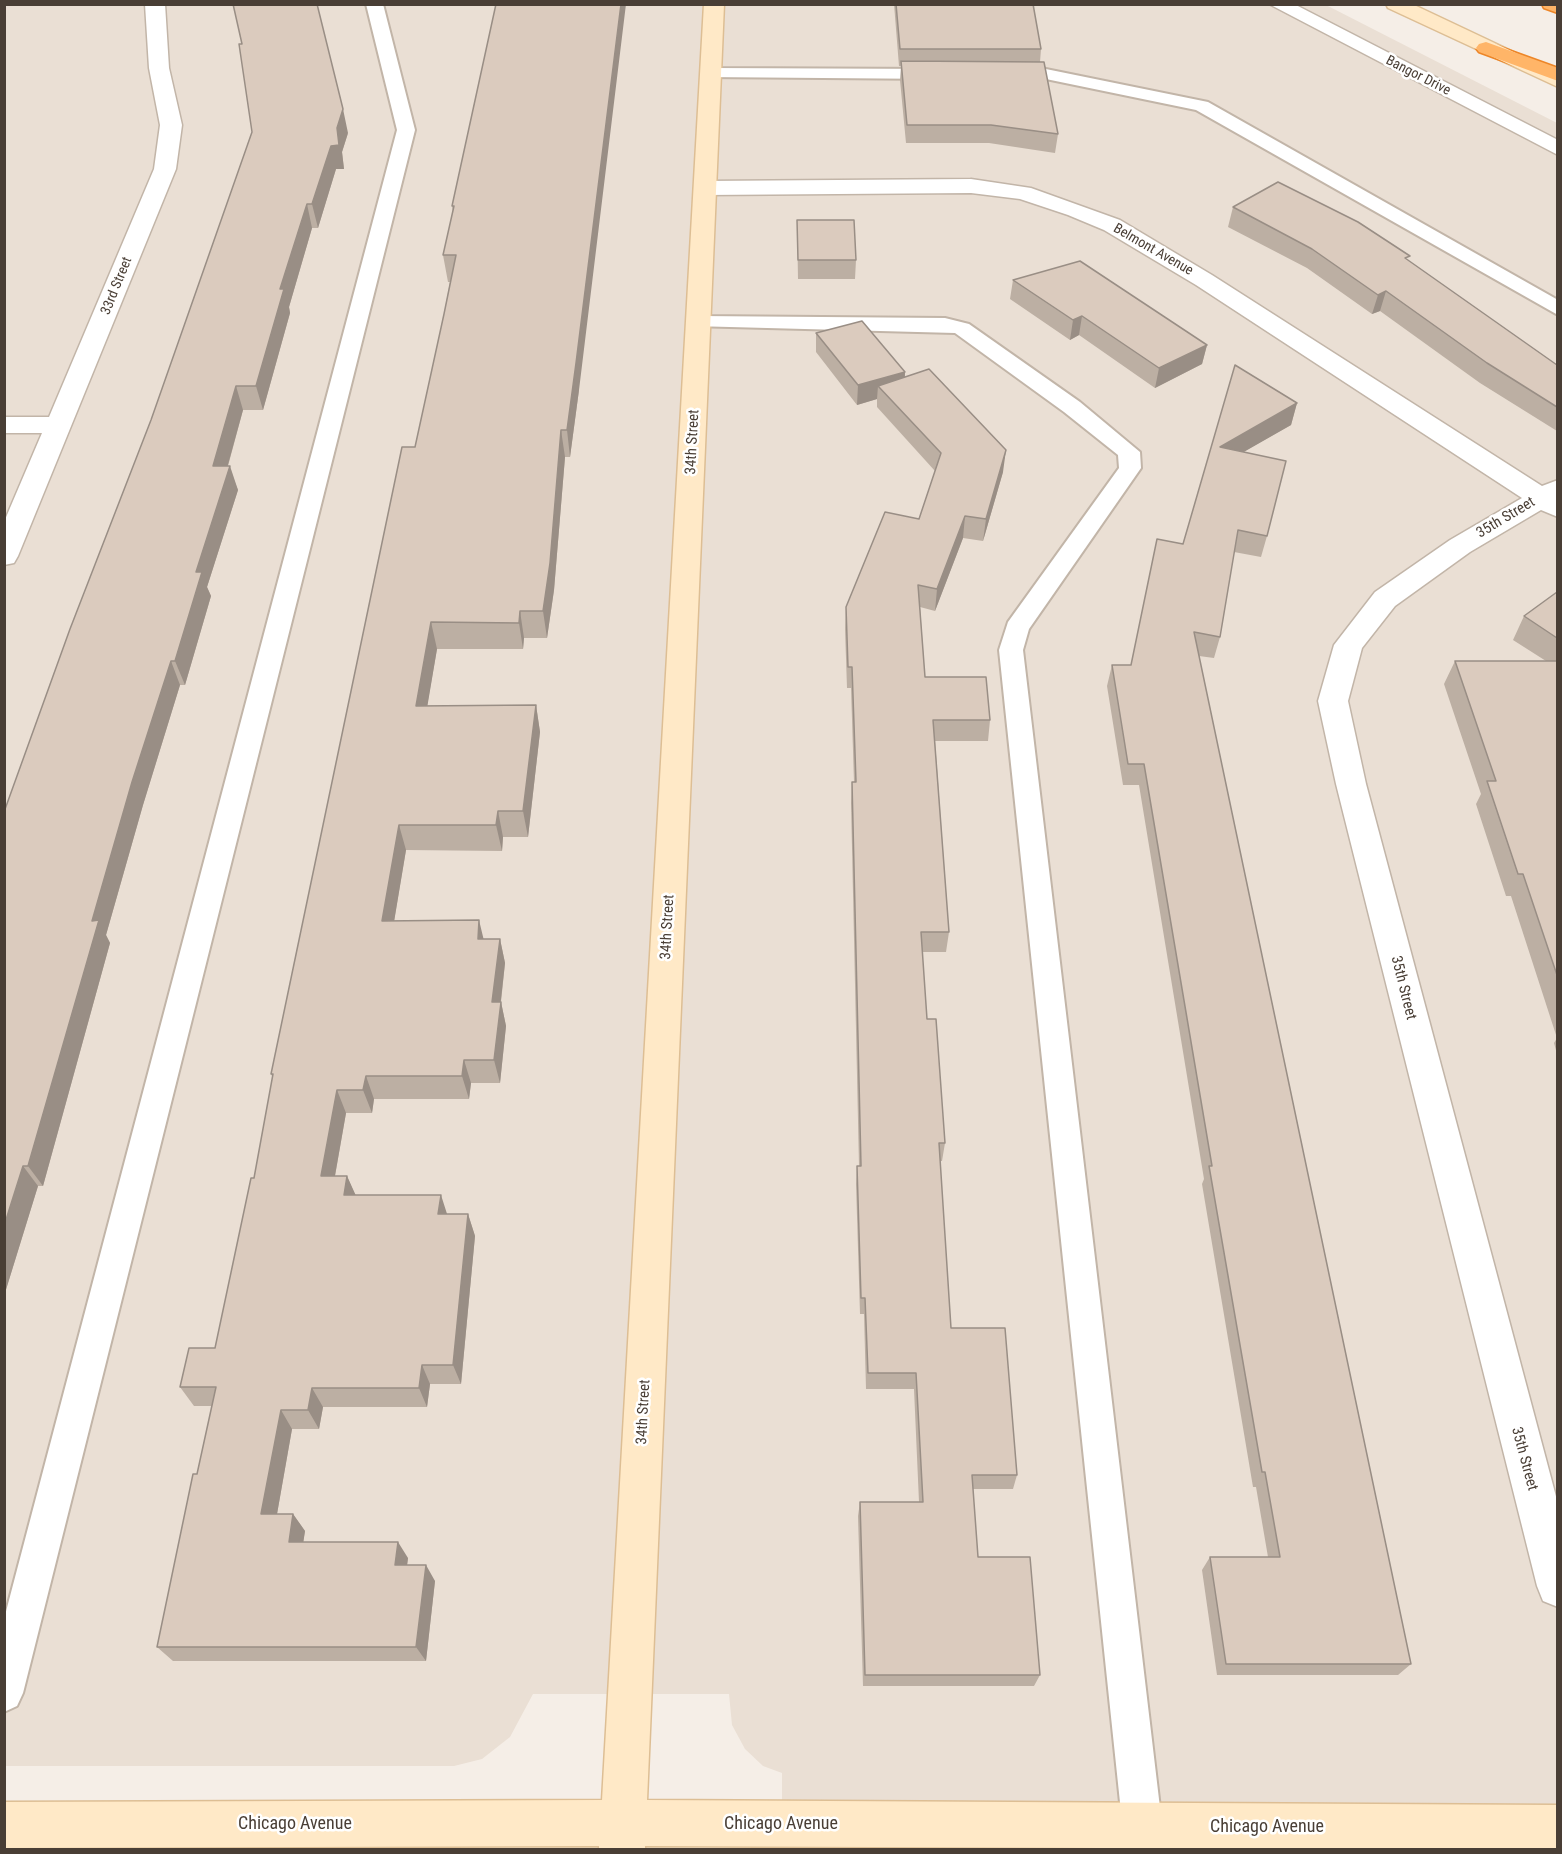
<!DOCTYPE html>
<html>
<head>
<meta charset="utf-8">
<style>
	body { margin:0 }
	#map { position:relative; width:1562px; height:1854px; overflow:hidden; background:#f5eee7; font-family:"Roboto Condensed",sans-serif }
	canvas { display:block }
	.frame { position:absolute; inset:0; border:6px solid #493e35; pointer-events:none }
</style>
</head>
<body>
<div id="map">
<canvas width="1562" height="1854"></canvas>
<div class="frame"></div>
</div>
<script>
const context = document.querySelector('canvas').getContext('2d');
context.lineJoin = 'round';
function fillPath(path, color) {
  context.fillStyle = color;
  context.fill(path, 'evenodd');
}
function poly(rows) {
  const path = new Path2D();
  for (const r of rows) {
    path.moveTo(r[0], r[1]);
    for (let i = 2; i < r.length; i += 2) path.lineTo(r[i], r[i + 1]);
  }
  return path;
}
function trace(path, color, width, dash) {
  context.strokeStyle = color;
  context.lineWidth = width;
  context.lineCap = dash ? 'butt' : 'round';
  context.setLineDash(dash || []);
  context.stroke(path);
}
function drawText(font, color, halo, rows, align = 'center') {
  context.font = font + ' "Roboto Condensed",sans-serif';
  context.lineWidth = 5;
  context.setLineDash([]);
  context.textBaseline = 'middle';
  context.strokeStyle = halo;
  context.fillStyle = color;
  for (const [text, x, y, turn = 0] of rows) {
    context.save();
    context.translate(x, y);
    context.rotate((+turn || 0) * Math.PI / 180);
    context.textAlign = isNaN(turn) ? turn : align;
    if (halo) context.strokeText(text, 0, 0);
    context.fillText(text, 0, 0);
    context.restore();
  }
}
fillPath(poly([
	[4,5,1326,5,1557,123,1557,1849,782,1849,782,1773,763,1766,745,1749,732,1725,729,1694,533,1694,510,1737,482,1759,454,1766,5,1766]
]), '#eadfd4');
const lane = poly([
	[366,4,383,4,415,130,23,1693,17,1706,4,1712,4,1619,397,130,366,4],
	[711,68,940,69,949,74,940,79,705,77,702,73,705,69,711,68],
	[1041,68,1208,102,1558,300,1558,315,1196,110,1041,78,1008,79,999,74,1008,69,1041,68],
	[699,316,945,318,969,324,1080,402,1140,452,1141,468,1029,629,1023,650,1165,1850,1125,1850,999,650,1008,622,1119,468,1118,455,1064,412,955,333,692,326,689,322,692,318,699,316]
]);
const street = poly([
	[145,4,165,4,169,68,182,125,176,169,18,556,14,563,4,565,4,522,42,433,4,433,4,417,49,417,154,169,160,125,149,68,145,4],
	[1269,4,1294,4,1558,140,1558,155,1269,4],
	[971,179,1031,188,1120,220,1212,275,1542,486,1558,480,1558,517,1541,510,1470,552,1395,606,1362,648,1348,701,1366,784,1558,1504,1558,1607,1543,1601,1537,1586,1336,784,1318,701,1334,645,1375,592,1450,540,1522,498,1196,285,1104,230,1068,215,1020,199,971,193,705,195,697,193,694,188,697,183,705,181,971,179]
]);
const secondary = poly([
	[704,4,724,4,647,1800,1558,1805,1558,1850,645,1846,645,1850,599,1850,599,1846,4,1848,4,1802,602,1800,704,4],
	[1386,4,1412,4,1558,73,1558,87,1388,8,1386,4]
]);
const highway = poly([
	[1542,4,1558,4,1558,13,1544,8,1542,4],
	[1486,42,1558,68,1558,81,1479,52,1476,48,1479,44,1486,42]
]);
trace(lane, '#c2b5a8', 4);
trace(street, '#c2b5a8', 3);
trace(secondary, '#ddbe94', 3);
trace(highway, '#ed8628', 3);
fillPath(lane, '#fff');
fillPath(street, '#fff');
fillPath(secondary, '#ffe9c7');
fillPath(highway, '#ffb568');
fillPath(poly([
	[496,4,579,390,570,457,565,457,554,590,547,638,524,638,523,649,437,649,427,706,536,705,540,732,528,837,503,837,502,851,406,850,394,921,484,939,500,939,505,963,501,1002,506,1026,500,1083,471,1083,469,1099,374,1099,372,1113,346,1113,335,1176,347,1176,355,1195,447,1214,468,1214,475,1236,461,1384,430,1384,427,1407,323,1407,319,1429,292,1429,277,1514,293,1514,305,1531,303,1542,408,1558,407,1565,435,1581,426,1661,173,1661,157,1647,197,1474,212,1406,194,1406,180,1387,215,1348,254,1178,273,1078,271,1074,415,447,444,314,450,282,448,282,443,255,453,212,452,206],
	[894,4,1033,4,1041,49,1040,62,1058,134,1055,153,989,143,906,143,900,80,901,66,899,66],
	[348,133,342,152,344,169,336,169,318,228,312,228,289,307,290,313,263,410,243,410,228,466,238,490,207,587,211,596,185,685,180,685,143,805,106,935,110,943,43,1186,38,1186,4,1296,4,812,151,420],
	[1233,207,1408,261,1557,365,1557,431,1480,383,1380,311,1372,314,1307,268,1228,227],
	[797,220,856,260,855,279,798,279],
	[1013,280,1207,345,1202,364,1155,388,1079,335,1070,340,1010,299],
	[816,333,905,372,905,377,1003,472,983,541,963,538,935,611,920,607,925,677,990,720,988,741,935,741,949,932,946,952,922,952,927,1019,945,1143,942,1161,940,1161,951,1328,1017,1475,1013,1489,973,1489,978,1557,1040,1675,1034,1686,863,1686,858,1516,860,1502,919,1502,914,1389,866,1389,864,1314,860,1314,856,1184,857,1166,859,1166,851,803,852,782,854,782,851,688,847,688,845,629,846,607,919,519,935,471,877,407,877,399,857,405,816,352],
	[1235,365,1297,403,1291,425,1243,452,1267,536,1261,557,1234,552,1220,637,1214,658,1199,656,1411,1664,1398,1675,1217,1675,1202,1570,1210,1557,1268,1557,1256,1487,1253,1487,1202,1184,1204,1179,1139,785,1123,785,1107,686,1112,665,1131,665,1157,539,1183,544],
	[1557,592,1557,1038,1511,896,1506,896,1476,804,1481,794,1444,684,1455,661,1546,661,1513,640,1524,616],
	[1557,1038,1557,1054,1554,1043]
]), '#bcafa3');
fillPath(poly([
	[621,4,626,4,579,390,570,457,567,430],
	[343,109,348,133,342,152,344,169,336,169,318,228,312,204],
	[307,204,312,228,289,307,290,313,263,410,256,386,280,289],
	[1386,291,1380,311,1372,314,1378,295],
	[1082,316,1079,335,1070,340,1073,320],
	[1207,345,1202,364,1155,388,1159,368],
	[905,372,904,391,878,386,877,399,857,405,858,385],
	[236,386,243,410,221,490,213,466],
	[1297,403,1291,425,1214,469,1220,447],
	[561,430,565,457,554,590,547,638,543,611],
	[1006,450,1003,472,983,541,986,519],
	[230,466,238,490,207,587,211,596,185,685,175,661,196,572],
	[965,516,963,538,935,611,937,589],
	[520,611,524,638,523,649,519,623],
	[431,622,437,649,423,732,416,706],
	[171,661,180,685,143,805,106,935,110,943,43,1186,28,1166,92,921,132,782],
	[536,705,540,732,528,837,523,811],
	[498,811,503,837,502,851,496,825],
	[399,825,406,850,390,946,382,921],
	[479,920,485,945,478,939],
	[500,939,505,963,498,1026,492,1002],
	[501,1002,506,1026,500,1083,494,1060],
	[464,1060,471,1083,469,1099,462,1076],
	[366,1076,374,1099,372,1113,363,1090],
	[337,1090,346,1113,331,1198,321,1176],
	[23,1166,38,1186,4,1296,4,1226],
	[347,1176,357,1198,344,1195],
	[441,1195,448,1217,438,1214],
	[468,1214,475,1236,461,1384,453,1365],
	[422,1365,430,1384,427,1407,419,1388],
	[312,1388,323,1407,319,1429,308,1410],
	[281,1410,292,1429,274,1531,261,1514],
	[293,1514,305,1531,301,1558,289,1542],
	[398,1542,408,1558,405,1581,395,1565],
	[426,1565,435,1581,426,1661,416,1647]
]), '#998e85');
const building = poly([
	[233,4,317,4,343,109,337,128,339,145,331,146,312,204,307,204,280,289,284,289,256,386,236,386,213,466,230,466,196,572,202,572,175,661,171,661,132,782,92,921,99,920,28,1166,23,1166,4,1226,4,812,70,629,151,420,252,132,239,44,242,44,233,4],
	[496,4,621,4,576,363,567,430,561,430,550,563,543,611,520,611,519,623,431,622,416,706,536,705,523,811,498,811,496,825,399,825,382,921,479,920,478,939,500,939,492,1002,501,1002,494,1060,464,1060,462,1076,366,1076,363,1090,337,1090,321,1176,347,1176,344,1195,441,1195,438,1214,468,1214,453,1365,422,1365,419,1388,312,1388,308,1410,281,1410,261,1514,293,1514,289,1542,398,1542,395,1565,426,1565,416,1647,157,1647,193,1474,197,1474,216,1387,180,1387,189,1348,215,1348,251,1178,254,1178,273,1074,271,1074,402,447,415,447,444,314,456,255,443,255,454,206,452,206,496,4],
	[896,4,1033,4,1041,49,900,49,896,4],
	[901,61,1044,62,1058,134,991,125,907,125,901,61],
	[1278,182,1358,222,1410,256,1405,258,1557,365,1557,407,1487,363,1386,291,1378,295,1312,249,1233,207,1278,182],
	[797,220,854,220,856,260,798,260,797,220],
	[1080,261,1207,345,1159,368,1082,316,1073,320,1013,280,1080,261],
	[862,321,905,372,858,385,816,333,862,321],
	[1235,365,1297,403,1220,447,1286,461,1267,536,1238,530,1220,637,1194,632,1411,1664,1226,1664,1210,1557,1280,1557,1265,1472,1262,1472,1209,1166,1212,1166,1144,764,1128,764,1112,665,1131,665,1157,539,1183,544,1235,365],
	[929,369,1006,450,986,519,965,516,937,589,918,585,925,677,986,677,990,720,933,720,949,932,921,932,927,1019,936,1019,945,1143,939,1143,951,1328,1005,1328,1017,1475,972,1475,978,1557,1030,1557,1040,1675,865,1675,860,1502,923,1502,916,1373,868,1373,865,1298,861,1298,857,1166,861,1166,852,782,856,782,852,667,848,667,846,607,885,512,919,519,941,453,878,386,929,369],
	[1557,592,1557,638,1524,616,1557,592],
	[1455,661,1557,661,1557,975,1523,874,1518,874,1487,781,1496,781,1455,661]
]);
fillPath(building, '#dbcbbe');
trace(building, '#998e85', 1.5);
drawText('14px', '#493e35', '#fff', [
	["Bangor Drive",1418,76,27],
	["Belmont Avenue",1153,250,30],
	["33rd Street",117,286,-68]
]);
drawText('15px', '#493e35', '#fff', [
	["34th Street",693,442,-87],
	["35th Street",1506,518,-31],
	["34th Street",668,927,-87],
	["35th Street",1403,988,76],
	["34th Street",644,1412,-87],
	["35th Street",1524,1459,75]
]);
drawText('18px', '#493e35', '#fff', [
	["Chicago Avenue",295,1824],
	["Chicago Avenue",781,1824],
	["Chicago Avenue",1267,1827]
]);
</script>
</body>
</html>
